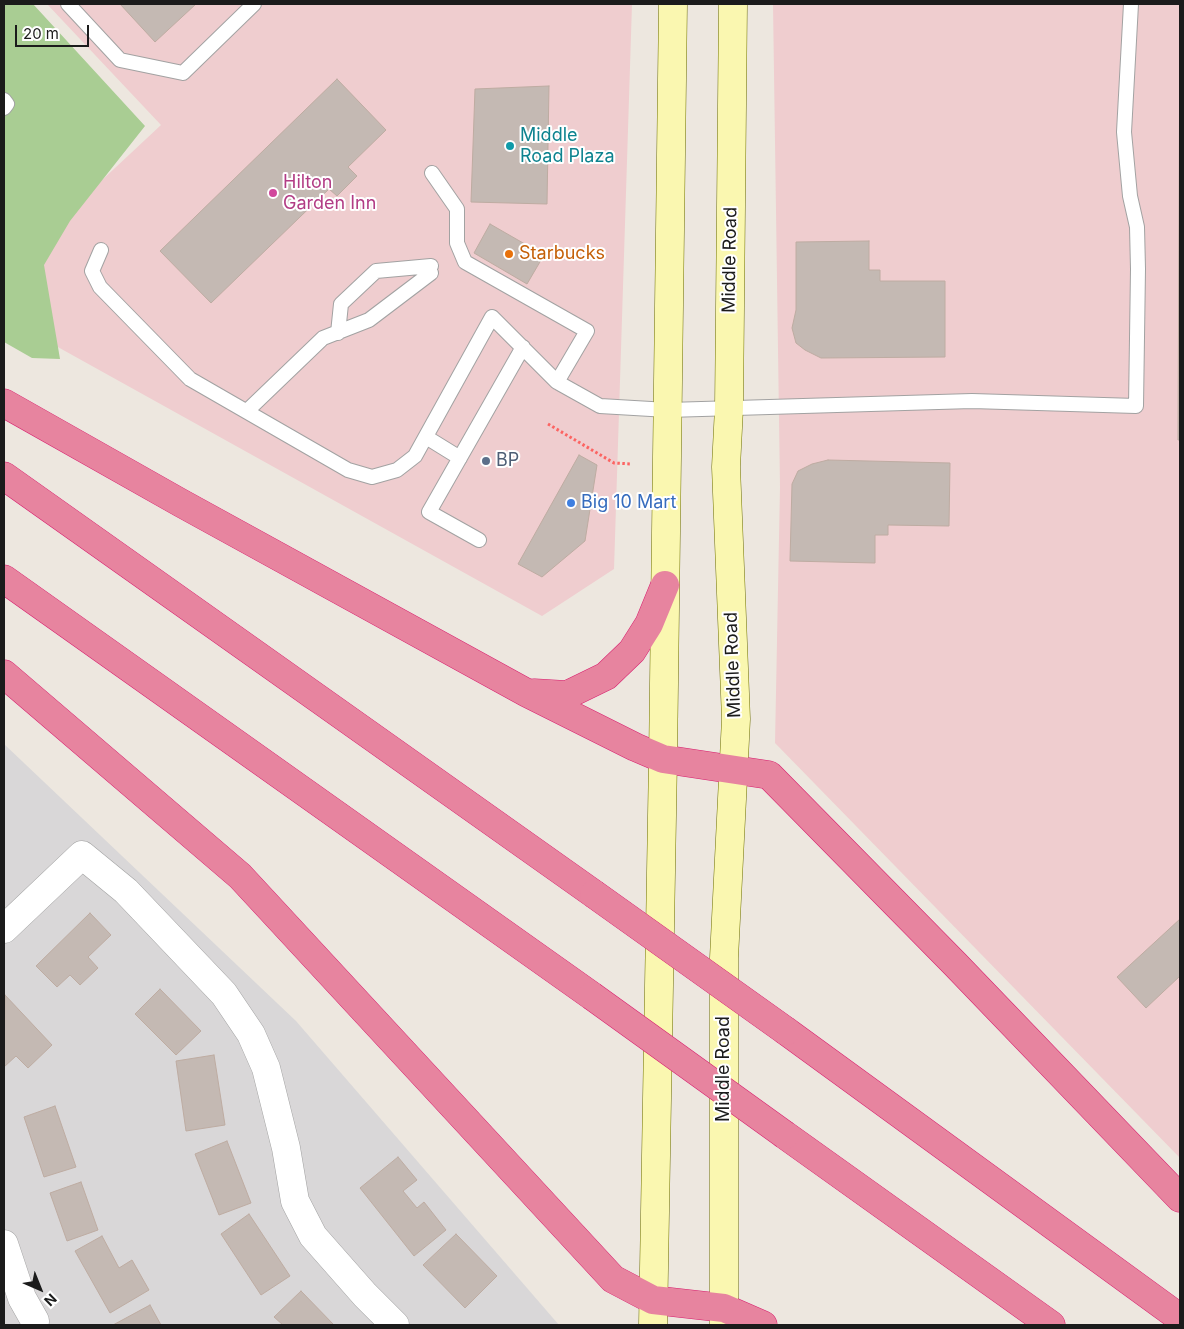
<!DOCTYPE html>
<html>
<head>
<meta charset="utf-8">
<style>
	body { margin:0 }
	#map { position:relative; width:1184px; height:1329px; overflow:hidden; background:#ede7df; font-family:Inter,sans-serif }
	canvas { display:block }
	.frame { position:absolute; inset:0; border:5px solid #1b1b1b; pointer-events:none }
	.north { position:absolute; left:15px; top:1264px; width:50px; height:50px; -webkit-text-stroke:4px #fff; paint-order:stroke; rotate:136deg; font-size:14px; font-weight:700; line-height:20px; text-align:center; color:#1b1b1b }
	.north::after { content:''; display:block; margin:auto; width:18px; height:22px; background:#1b1b1b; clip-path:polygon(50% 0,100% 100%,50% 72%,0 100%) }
	.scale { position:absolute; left:15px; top:25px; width:74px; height:22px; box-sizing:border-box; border:2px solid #1b1b1b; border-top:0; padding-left:6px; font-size:15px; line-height:18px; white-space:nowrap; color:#1b1b1b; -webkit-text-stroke:4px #fff; paint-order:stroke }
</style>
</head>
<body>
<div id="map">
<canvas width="1184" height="1329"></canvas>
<div class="frame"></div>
<div class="north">N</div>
<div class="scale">20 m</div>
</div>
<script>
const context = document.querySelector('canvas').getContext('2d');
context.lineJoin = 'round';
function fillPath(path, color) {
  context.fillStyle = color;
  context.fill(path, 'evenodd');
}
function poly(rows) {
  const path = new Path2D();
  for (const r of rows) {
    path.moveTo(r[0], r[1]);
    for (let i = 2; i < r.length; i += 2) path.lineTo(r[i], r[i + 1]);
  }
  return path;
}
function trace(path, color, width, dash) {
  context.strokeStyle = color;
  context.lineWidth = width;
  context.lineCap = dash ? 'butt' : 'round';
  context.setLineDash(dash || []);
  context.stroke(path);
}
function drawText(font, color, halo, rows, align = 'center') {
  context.font = font + ' Inter,sans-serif';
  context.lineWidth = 4;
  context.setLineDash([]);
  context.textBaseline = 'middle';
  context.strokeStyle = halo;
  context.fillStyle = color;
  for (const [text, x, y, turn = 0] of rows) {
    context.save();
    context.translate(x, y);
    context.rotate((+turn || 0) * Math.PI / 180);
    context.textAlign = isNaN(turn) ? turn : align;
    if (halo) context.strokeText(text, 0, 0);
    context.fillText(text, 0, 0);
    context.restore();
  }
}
fillPath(poly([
	[4,744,296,1021,559,1325,4,1325]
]), '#d9d7d8');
fillPath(poly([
	[47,4,632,4,614,569,542,616,47,341,24,253,161,125],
	[773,4,1180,4,1180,1158,775,743,780,487]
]), '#efcdcf');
fillPath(poly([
	[4,4,33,4,145,126,70,221,44,265,60,359,32,358,4,342,4,137,5,134,4,131]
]), '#a9cd93');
const building = poly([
	[120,4,196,4,155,42,120,4],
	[1180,4,1180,440,1178,440,1180,4],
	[337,79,386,130,348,167,357,176,337,196,329,189,211,303,160,251,337,79],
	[549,86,547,204,471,202,475,89,549,86],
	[490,224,544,255,527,284,474,253,490,224],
	[869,241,869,270,880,270,880,281,945,281,945,357,821,358,805,350,796,343,792,328,796,310,796,242,869,241],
	[579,455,597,465,585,541,542,577,518,564,579,455],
	[828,460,950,463,949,526,888,525,888,535,875,535,875,563,790,561,792,484,798,471,812,464,828,460],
	[90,913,111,935,88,957,98,968,80,985,70,975,57,987,36,966,90,913],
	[1180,919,1180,976,1146,1008,1117,977,1180,919],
	[160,989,201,1031,176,1055,135,1014,160,989],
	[5,995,52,1045,28,1068,16,1056,4,1067,5,995],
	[214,1055,225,1125,186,1131,176,1061,214,1055],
	[55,1106,76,1167,44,1177,24,1117,55,1106],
	[227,1141,251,1203,219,1215,195,1154,227,1141],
	[398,1157,417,1180,403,1191,417,1208,424,1202,446,1230,414,1256,360,1188,398,1157],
	[81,1182,98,1230,67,1241,50,1193,81,1182],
	[249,1214,290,1276,261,1295,221,1234,249,1214],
	[456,1234,497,1276,465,1308,423,1265,456,1234],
	[102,1236,119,1268,132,1260,149,1290,110,1313,75,1251,102,1236],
	[301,1291,334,1325,283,1325,274,1317,301,1291],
	[150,1305,161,1325,113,1325,150,1305]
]);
fillPath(building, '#c4b9b3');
trace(building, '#beaca2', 1);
const lane = poly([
	[68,4,120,60,183,73,254,4],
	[4,100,7,104,4,108],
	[101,250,92,271,100,287,190,379,348,470,372,477,397,470,415,456,492,317,557,382,587,331,465,262,457,243,457,209,432,173],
	[338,333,341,304,376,271,431,266],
	[557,382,600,406,668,410,972,401,1136,406,1138,269,1137,227,1130,196,1124,132,1131,4],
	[247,411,323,338,369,320,431,273],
	[426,437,460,458],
	[479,540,429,512,523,347]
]);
const street = poly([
	[4,929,82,855,126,891,224,994,251,1034,266,1068,286,1148,295,1201,313,1236,365,1295,395,1325],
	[4,1244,22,1298,35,1321]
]);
const secondary = poly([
	[653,1325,663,759,673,4],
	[724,1325,724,958,736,719,726,467,729,408,733,4]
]);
const highway = poly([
	[4,403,181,503,527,693,635,747,663,759,769,775,955,964,1180,1198],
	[4,476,594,894],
	[4,579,592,996],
	[4,674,240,876,613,1279,653,1300,724,1308,763,1325],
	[534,693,567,695,606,676,632,651,649,624,665,585],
	[786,1031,1180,1318],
	[785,1135,1051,1325]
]);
trace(lane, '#a2a2a2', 16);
trace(street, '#a2a2a2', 29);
trace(secondary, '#6e7003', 29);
trace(highway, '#d7206f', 29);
trace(poly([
	[548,424,614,463,632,464]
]), '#fc6462', 3, [2.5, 2.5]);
trace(lane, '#fff', 14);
trace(street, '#fff', 28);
trace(secondary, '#faf7b0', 28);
trace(highway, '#e7849f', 28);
const highwayBridge = poly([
	[594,894,786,1031],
	[592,996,785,1135]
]);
trace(highwayBridge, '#d7206f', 29, []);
trace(highwayBridge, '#e7849f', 28);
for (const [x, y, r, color] of [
	[510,146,5,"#0f9aa8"],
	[273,193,5,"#d1479c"],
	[509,254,5,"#e8710a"],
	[486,461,5,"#5c6f8a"],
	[571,503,5,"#3f7fe0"]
]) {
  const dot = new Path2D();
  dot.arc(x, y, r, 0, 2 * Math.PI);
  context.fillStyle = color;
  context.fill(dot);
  trace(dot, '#fff', 2);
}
drawText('18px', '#0d838f', '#fff', [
	["Middle",520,136],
	["Road Plaza",520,157]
], 'left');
drawText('18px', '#b23c85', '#fff', [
	["Hilton",283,183],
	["Garden Inn",283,204]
], 'left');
drawText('18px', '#c56008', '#fff', [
	["Starbucks",519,254]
], 'left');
drawText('18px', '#1b1b1b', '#fff', [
	["Middle Road",730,260,-89],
	["Middle Road",733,665,-92],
	["Middle Road",724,1069,-90]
]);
drawText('18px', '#4e5e75', '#fff', [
	["BP",496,461]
], 'left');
drawText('18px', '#366cbe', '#fff', [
	["Big 10 Mart",581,503]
], 'left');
</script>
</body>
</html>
